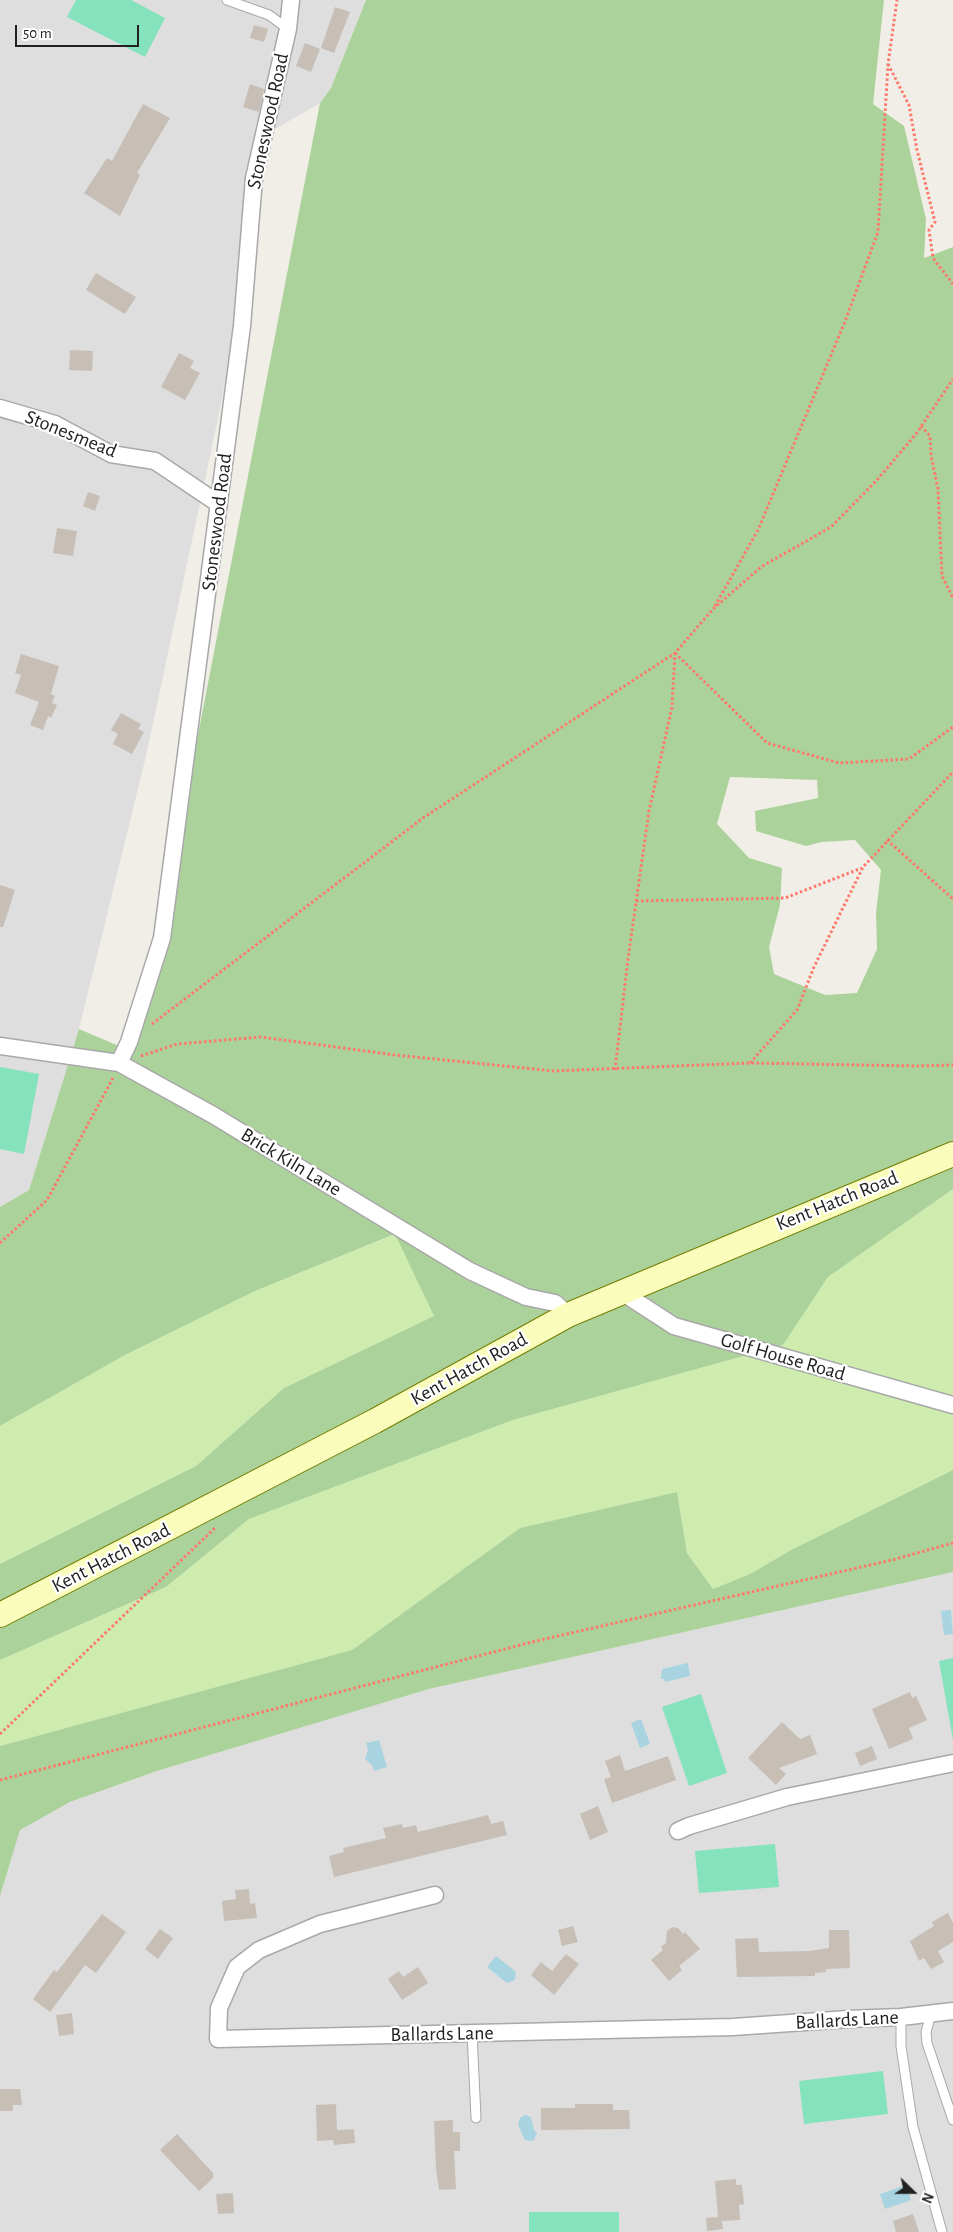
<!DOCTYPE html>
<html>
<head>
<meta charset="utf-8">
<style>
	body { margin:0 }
	#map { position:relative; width:953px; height:2232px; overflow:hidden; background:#f1eee7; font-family:"Alegreya Sans",sans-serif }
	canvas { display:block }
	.north { position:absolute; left:888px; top:2167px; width:50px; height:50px; -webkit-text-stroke:4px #fff; paint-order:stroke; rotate:112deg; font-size:14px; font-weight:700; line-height:20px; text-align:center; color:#212121 }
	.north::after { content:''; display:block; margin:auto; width:18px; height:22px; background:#212121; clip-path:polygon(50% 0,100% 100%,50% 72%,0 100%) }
	.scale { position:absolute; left:15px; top:25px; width:124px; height:22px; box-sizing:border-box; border:2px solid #212121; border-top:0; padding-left:6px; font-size:15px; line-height:18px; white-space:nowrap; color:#212121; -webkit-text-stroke:4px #fff; paint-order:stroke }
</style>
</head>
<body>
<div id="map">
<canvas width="953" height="2232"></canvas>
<div class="north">N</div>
<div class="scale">50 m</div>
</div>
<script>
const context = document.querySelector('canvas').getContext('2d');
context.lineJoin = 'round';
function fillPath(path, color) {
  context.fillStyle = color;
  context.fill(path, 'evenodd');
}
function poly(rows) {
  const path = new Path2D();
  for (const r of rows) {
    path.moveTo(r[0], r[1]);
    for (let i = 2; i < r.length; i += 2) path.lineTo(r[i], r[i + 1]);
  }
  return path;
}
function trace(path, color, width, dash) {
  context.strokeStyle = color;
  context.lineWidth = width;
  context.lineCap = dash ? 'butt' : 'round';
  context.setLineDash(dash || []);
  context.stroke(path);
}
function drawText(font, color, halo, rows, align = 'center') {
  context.font = font + ' "Alegreya Sans",sans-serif';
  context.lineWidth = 4.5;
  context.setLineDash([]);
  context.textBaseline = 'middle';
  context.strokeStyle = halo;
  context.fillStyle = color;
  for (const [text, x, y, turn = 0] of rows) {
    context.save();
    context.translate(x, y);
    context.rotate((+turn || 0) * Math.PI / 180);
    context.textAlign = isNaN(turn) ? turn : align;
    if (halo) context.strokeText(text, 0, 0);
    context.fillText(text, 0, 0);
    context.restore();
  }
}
fillPath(poly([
	[0,0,366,0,331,88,320,103,270,132,220,409,146,756,79,1029,29,1190,0,1207],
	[953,1572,953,2232,0,2232,0,1896,19,1830,70,1802,157,1771,429,1689]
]), '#dfdede');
fillPath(poly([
	[953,1189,953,1470,791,1550,750,1574,713,1589,687,1553,677,1492,520,1528,352,1650,0,1746,0,1660,166,1587,249,1519,513,1420,783,1345,828,1277],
	[396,1234,434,1316,284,1388,196,1466,0,1564,0,1426,125,1355,255,1291]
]), '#cdecad');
fillPath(poly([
	[366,0,884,0,873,104,904,126,926,219,924,258,953,247,953,1189,828,1277,783,1345,513,1420,249,1519,166,1587,0,1660,0,1564,196,1466,284,1388,434,1316,395,1234,255,1291,125,1355,0,1426,0,1207,29,1190,79,1029,133,1052,192,766,320,103,331,88],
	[730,777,817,780,818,798,755,811,756,831,806,846,822,842,855,840,881,870,876,913,877,949,857,993,825,995,774,974,769,947,780,905,782,868,749,858,717,824],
	[953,1470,953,1572,429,1689,157,1771,70,1802,20,1830,0,1896,0,1746,352,1650,520,1528,677,1492,687,1553,713,1589,750,1574,791,1550]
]), '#acd29b');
fillPath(poly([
	[76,0,131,0,165,18,145,57,67,17],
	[0,1067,39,1074,24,1154,0,1149],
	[953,1658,953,1740,939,1661],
	[701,1694,727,1773,689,1786,662,1707],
	[775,1844,779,1887,699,1893,695,1851],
	[883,2071,888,2114,804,2124,799,2081],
	[529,2212,619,2212,619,2232,529,2232]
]), '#84e2bc');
fillPath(poly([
	[951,1610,953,1634,944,1635,941,1611],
	[688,1663,690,1676,665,1682,664,1679,661,1679,662,1669],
	[641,1719,650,1744,640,1748,631,1723],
	[379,1740,387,1767,374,1771,372,1765,365,1759,368,1750,366,1743],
	[496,1956,516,1972,515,1980,507,1983,487,1967],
	[525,2115,531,2117,534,2130,537,2133,534,2140,530,2141,525,2140,518,2125,520,2118],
	[906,2185,911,2200,885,2209,880,2194]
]), '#a7d4e0');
fillPath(poly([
	[335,7,350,12,334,53,321,48],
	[254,25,268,29,264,42,250,38],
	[305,43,320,49,311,72,296,66],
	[250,84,264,89,259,112,243,107],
	[143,104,170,118,137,173,140,175,120,216,84,193,107,158,112,161],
	[96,273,136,297,125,314,86,290],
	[70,350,93,351,92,371,69,370],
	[179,353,194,361,190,368,200,373,185,400,161,387],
	[88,492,100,496,95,511,83,506],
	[57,528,77,531,73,556,53,553],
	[21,654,59,666,51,694,55,696,52,703,57,705,51,718,48,716,43,730,30,725,39,702,15,693,21,675,15,673],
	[121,713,141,724,138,729,144,732,132,754,113,744,118,734,111,730],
	[0,885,15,890,3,927,0,927],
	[910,1692,912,1698,916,1696,927,1720,909,1728,913,1739,889,1749,872,1709],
	[782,1722,800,1739,810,1735,817,1754,779,1768,786,1774,776,1785,748,1758],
	[872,1746,877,1759,860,1766,855,1753],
	[620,1755,625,1771,668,1756,676,1780,612,1803,604,1779,611,1777,605,1761],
	[598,1806,608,1832,590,1840,580,1814],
	[488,1815,491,1824,503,1821,507,1835,334,1877,329,1856,344,1852,343,1848,386,1838,383,1828,402,1824,403,1828,416,1825,418,1832],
	[249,1889,250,1904,255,1903,257,1918,224,1921,222,1901,236,1899,235,1890],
	[948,1913,953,1923,953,1942,938,1951,944,1962,931,1969,924,1958,919,1961,910,1941,934,1926,932,1922],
	[102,1914,126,1932,96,1973,85,1965,50,2012,33,1999,54,1970,57,1972],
	[573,1926,578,1942,562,1946,558,1930],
	[672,1927,678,1928,683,1934,685,1932,700,1949,679,1966,682,1970,669,1981,651,1960,663,1950,661,1947,666,1943,667,1931],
	[160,1929,173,1938,158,1959,145,1949],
	[829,1930,849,1930,850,1968,826,1969,826,1972,815,1973,815,1976,737,1977,735,1939,758,1938,759,1952,809,1951,829,1948],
	[566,1954,579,1964,554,1995,531,1975,541,1962,552,1971],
	[418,1967,428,1983,402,2000,388,1979,399,1971,403,1977],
	[72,2013,74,2034,59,2036,56,2015],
	[0,2089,20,2089,22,2105,13,2105,13,2111,0,2111],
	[336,2104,337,2130,354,2129,355,2143,334,2145,333,2140,317,2141,316,2105],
	[575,2104,613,2104,613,2110,629,2110,630,2129,541,2130,541,2108,575,2108],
	[453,2120,453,2132,460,2132,460,2151,454,2151,456,2189,439,2190,436,2168,434,2121],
	[177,2134,213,2173,213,2178,199,2191,160,2150],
	[736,2179,736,2185,742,2185,744,2204,739,2205,740,2220,722,2221,723,2229,707,2231,706,2218,718,2217,715,2181],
	[233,2193,234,2213,218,2214,216,2194],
	[913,2214,919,2232,896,2232,893,2221]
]), '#c7beb6');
const service = poly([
	[227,0,269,15,288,29],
	[931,2014,926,2032,927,2043,953,2120],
	[901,2017,901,2046,913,2127,942,2232],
	[472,2033,476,2118]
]);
const minor = poly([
	[0,408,55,424,111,454,155,461,219,504],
	[0,1046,119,1063,213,1115,470,1271,526,1297,555,1303,568,1315],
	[119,1063,129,1042,162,938,242,326,254,178,288,29,291,0],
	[620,1291,674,1326,953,1405],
	[678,1831,689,1826,787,1797,953,1763],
	[435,1895,320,1924,259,1950,237,1967,219,2008,218,2039,733,2027,848,2019,901,2017,953,2011]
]);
const secondary = poly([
	[0,1615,375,1421,568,1315,953,1154]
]);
trace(service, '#a8a8a8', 11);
trace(minor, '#a8a8a8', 19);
trace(secondary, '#737e02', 26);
trace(poly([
	[888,64,909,105,917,150,935,222,929,230,933,258,953,284],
	[921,426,930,436,931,455,938,489,942,576,953,598],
	[715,606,758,530,844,324,878,232,888,64,897,0],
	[675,653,767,743,839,763,909,759,953,727],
	[887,840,953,899],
	[636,901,785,898,862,868],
	[152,1024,423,818,675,653,713,609,761,567,831,527,877,480,916,434,953,379],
	[141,1056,177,1044,261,1037,395,1055,553,1071,750,1063,917,1066,953,1065],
	[750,1063,797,1010,814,967,863,867,953,772],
	[615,1070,628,959,649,811,672,707,675,653],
	[0,1243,47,1200,113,1078],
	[0,1734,216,1527],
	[0,1780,536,1641,892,1560,953,1543]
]), '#fe796c', 3, [2.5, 2.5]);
trace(service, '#fff', 9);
trace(minor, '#fff', 16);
trace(secondary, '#f9fcbb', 24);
drawText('20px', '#212121', '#fff', [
	["Stoneswood Road",268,121,-78],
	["Stonesmead",71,434,22],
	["Stoneswood Road",217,522,-83],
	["Brick Kiln Lane",291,1162,31],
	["Kent Hatch Road",837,1201,-22],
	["Golf House Road",783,1357,16],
	["Kent Hatch Road",469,1369,-29],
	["Kent Hatch Road",111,1558,-27],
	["Ballards Lane",847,2020,-3],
	["Ballards Lane",442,2034,-1]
]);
</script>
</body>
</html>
